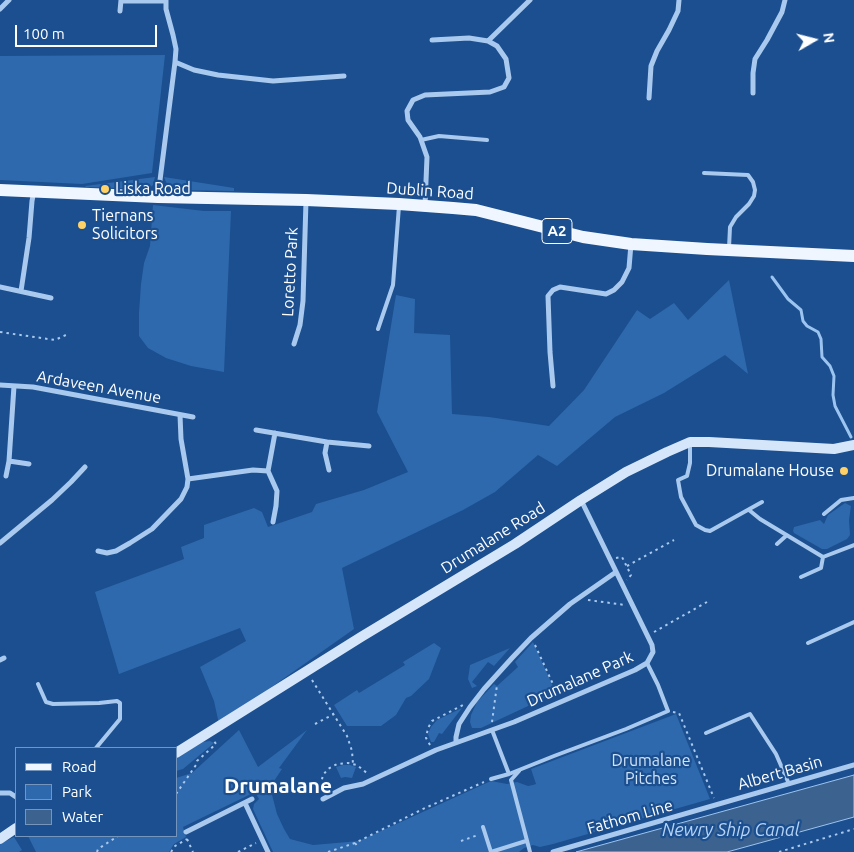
<!DOCTYPE html>
<html>
<head>
<meta charset="utf-8">
<style>
	body { margin:0 }
	#map { position:relative; width:854px; height:852px; overflow:hidden; background:#1b4f8f; font-family:Ubuntu,sans-serif }
	canvas { display:block }
	.legend { position:absolute; left:15px; top:747px; width:162px; height:90px; box-sizing:border-box; background:#1b4f8f; border:1px solid #7695bc; margin:0; padding:6px 9px; list-style:none; font-size:15px; color:#fff }
	.legend li { display:flex; align-items:center; gap:10px; height:25px }
	.legend b { width:25px; border:1px solid #7695bc }
	.north { position:absolute; left:789px; top:15px; width:50px; height:50px; -webkit-text-stroke:4px #1b4f8f; paint-order:stroke; rotate:82deg; font-size:14px; font-weight:700; line-height:20px; text-align:center; color:#fff }
	.north::after { content:''; display:block; margin:auto; width:18px; height:22px; background:#fff; clip-path:polygon(50% 0,100% 100%,50% 72%,0 100%) }
	.scale { position:absolute; left:15px; top:25px; width:142px; height:22px; box-sizing:border-box; border:2px solid #fff; border-top:0; padding-left:6px; font-size:15px; line-height:18px; white-space:nowrap; color:#fff; -webkit-text-stroke:4px #1b4f8f; paint-order:stroke }
</style>
</head>
<body>
<div id="map">
<canvas width="854" height="852"></canvas>
<ul class="legend">
<li><b style="height:6px;background:#f0f6ff"></b>Road</li>
<li><b style="height:14px;background:#2e69ad"></b>Park</li>
<li><b style="height:14px;background:#3c6290"></b>Water</li>
</ul>
<div class="north">N</div>
<div class="scale">100 m</div>
</div>
<script>
const context = document.querySelector('canvas').getContext('2d');
context.lineJoin = 'round';
function fillPath(path, color) {
  context.fillStyle = color;
  context.fill(path, 'evenodd');
}
function poly(rows) {
  const path = new Path2D();
  for (const r of rows) {
    path.moveTo(r[0], r[1]);
    for (let i = 2; i < r.length; i += 2) path.lineTo(r[i], r[i + 1]);
  }
  return path;
}
function trace(path, color, width, dash) {
  context.strokeStyle = color;
  context.lineWidth = width;
  context.lineCap = dash ? 'butt' : 'round';
  context.setLineDash(dash || []);
  context.stroke(path);
}
function drawText(font, color, halo, rows, align = 'center') {
  context.font = font + ' Ubuntu,sans-serif';
  context.lineWidth = 4.5;
  context.setLineDash([]);
  context.textBaseline = 'middle';
  context.strokeStyle = halo;
  context.fillStyle = color;
  for (const [text, x, y, turn = 0] of rows) {
    context.save();
    context.translate(x, y);
    context.rotate((+turn || 0) * Math.PI / 180);
    context.textAlign = isNaN(turn) ? turn : align;
    if (halo) context.strokeText(text, 0, 0);
    context.fillText(text, 0, 0);
    context.restore();
  }
}
fillPath(poly([
	[165,55,152,173,82,184,0,180,0,56],
	[155,177,153,185,148,189,86,187,85,186],
	[164,177,234,188,234,191,173,190,166,182],
	[153,205,204,211,231,211,224,372,191,366,166,358,148,348,139,336,139,313,141,284,144,263,150,246],
	[729,280,748,374,725,355,664,393,615,417,557,466,538,455,495,492,463,510,342,568,354,629,219,724,214,701,200,667,246,641,240,628,119,674,95,592,184,559,181,547,204,538,204,525,254,508,262,512,268,527,312,512,316,504,364,490,408,472,377,412,396,295,415,299,414,333,450,335,452,414,489,417,549,426,584,390,637,310,650,319,674,303,688,320],
	[845,503,851,506,849,520,850,535,847,539,827,549,822,549,794,533,793,531,794,527,820,520,824,524,828,515],
	[533,642,556,693,481,728,472,728,470,722,471,715,477,702,494,684,497,686,518,667,515,662],
	[434,643,441,648,429,679,411,696,406,698,396,715,381,726,347,726,334,705,357,690,359,693,405,665,403,662],
	[510,648,494,666,488,662,472,682,477,686,472,688,468,679,470,665],
	[462,708,442,734,439,733,434,742,431,742,428,734,431,727,437,720],
	[676,714,710,799,553,844,540,847,533,845,524,848,519,852,273,852,253,809,254,804,259,799,255,792,183,827,186,837,174,844,169,852,36,852,28,836,176,836,176,778,192,773,239,730,258,767,307,730,279,768,282,769,270,787,277,814,284,829,290,839,313,845,359,841,491,781,507,784,517,782,528,786,533,785,536,784,531,769],
	[210,741,214,743,183,769,176,771,176,759,203,742],
	[343,765,350,765,356,767,352,778,345,777,341,778,336,767],
	[14,837,22,850,19,852,0,852,0,844]
]), '#2e69ad');
const water = poly([
	[854,775,854,817,727,852,576,852,854,775]
]);
fillPath(water, '#3c6290');
trace(water, '#9cc4f0', 1);
trace(poly([
	[772,277,788,299,801,310,803,321,807,326,818,332,821,339,822,357,830,366,834,376,833,395,835,406,851,437]
]), '#9cc4f0', 3);
trace(poly([
	[0,332,55,340,68,334],
	[616,558,622,557,631,575,627,580],
	[627,566,674,540],
	[588,600,625,605],
	[654,632,707,602],
	[535,645,558,695],
	[312,680,347,736,352,751,353,764],
	[673,712,679,713,714,798],
	[492,722,497,685],
	[315,724,334,714],
	[430,745,426,738,428,728,432,721,463,705],
	[319,792,323,775,328,769,337,764,348,763,357,765,368,774],
	[176,794,196,765,197,761,216,744,214,741],
	[187,839,193,852],
	[461,841,478,835],
	[355,843,358,847],
	[97,852,98,849,118,836],
	[171,852,175,846,187,839],
	[238,852,256,843],
	[328,852,355,843,425,808,484,782],
	[779,852,854,829]
]), '#a9c9ee', 2, [2.5, 4]);
trace(poly([
	[421,140,439,136,487,140],
	[704,173,748,175,753,182,755,190,754,196,749,204,736,217,730,227,729,248],
	[378,329,393,285,399,206],
	[690,443,690,463,687,476,678,480,681,497,696,525,705,530,710,531,762,502],
	[749,510,760,519,823,557],
	[824,514,841,500,854,498],
	[777,544,787,535],
	[801,577,821,568,823,557,854,545],
	[808,643,854,622],
	[38,684,46,702,53,704,99,703,117,701,120,703,120,719,96,748],
	[492,730,509,774],
	[706,733,750,714,776,754,789,784],
	[519,771,511,780,530,852],
	[491,779,509,774,554,756,626,729,668,711,658,685,647,663],
	[483,827,491,852,526,841]
]), '#a9c9ee', 4);
trace(poly([
	[121,1,166,1],
	[0,9,9,0],
	[120,11,121,0],
	[488,41,530,0],
	[175,62,194,70,218,75,273,81,344,76],
	[753,93,753,73,755,59,767,40,782,12,785,0],
	[649,98,651,66,657,51,669,30,678,11,679,0],
	[158,196,175,62,176,49,173,35,166,9,166,0],
	[425,205,427,157,420,137,408,120,407,111,413,100,425,95,490,92,504,87,509,78,506,59,497,46,488,41,469,38,432,40],
	[0,287,51,298],
	[21,291,29,238,32,201,34,191],
	[294,344,300,325,303,301,306,201],
	[0,385,33,387,193,417],
	[553,386,550,352,548,296,553,290,560,287,606,294,614,290,622,282,629,268,631,244],
	[256,430,327,442,369,446],
	[327,442,325,453,329,470],
	[9,461,29,464],
	[6,476,9,461,14,386],
	[188,479,253,470,268,471],
	[273,522,276,506,277,491,268,471,275,433],
	[0,543,52,500,71,482,85,467],
	[98,551,107,553,116,551,130,543,152,529,181,499,187,487,188,479,181,439,180,415],
	[0,660,4,658],
	[456,741,456,737,459,724,470,707,484,689,512,658,531,638,570,604,616,572],
	[0,793,10,793,16,797],
	[323,799,344,788,363,784,436,750,514,722,635,670,647,663,653,652,652,645,581,500],
	[245,803,268,852],
	[186,832,252,799],
	[553,852,854,765]
]), '#a9c9ee', 5);
trace(poly([
	[176,753,361,637,515,544,581,500,626,472,667,452,690,442,709,442,834,449,854,445],
	[0,839,16,828]
]), '#d6e6fa', 10);
trace(poly([
	[0,190,158,197,306,200,399,204,453,208,476,210,583,237,631,244,707,249,854,256]
]), '#f0f6ff', 12);
for (const [x, y, r, color] of [
	[105,189,5,"#ffd166"],
	[82,225,5,"#ffd166"],
	[844,471,5,"#ffd166"]
]) {
  const dot = new Path2D();
  dot.arc(x, y, r, 0, 2 * Math.PI);
  context.fillStyle = color;
  context.fill(dot);
  trace(dot, '#1b4f8f', 2);
}
for (const [x, y, w] of [
	[557,231,30]
]) {
  const box = new Path2D();
  box.roundRect(x - w / 2, y - 12.5, w, 25, 4);
  context.fillStyle = '#1b4f8f';
  context.fill(box);
  trace(box, '#fff', 1);
}
drawText('bold 15px', '#fff', null, [
	["A2",557,231]
]);
drawText('16px', '#fff', '#1b4f8f', [
	["Liska Road",115,189],
	["Tiernans",92,216],
	["Solicitors",92,234],
	["Drumalane House",834,471,"right"]
], 'left');
drawText('16px', '#fff', '#1b4f8f', [
	["Dublin Road",430,191,4],
	["Loretto Park",290,272,-87],
	["Ardaveen Avenue",99,387,10],
	["Drumalane Road",493,538,-32],
	["Drumalane Park",580,679,-24],
	["Albert Basin",780,773,-16],
	["Fathom Line",630,817,-16]
]);
drawText('16px', '#cfe3fa', '#1b4f8f', [
	["Drumalane",651,761],
	["Pitches",651,779]
]);
drawText('italic 18px', '#b5d3f5', '#1b4f8f', [
	["Newry Ship Canal",731,830]
]);
drawText('bold 21px', '#fff', '#1b4f8f', [
	["Drumalane",278,786]
]);
</script>
</body>
</html>
